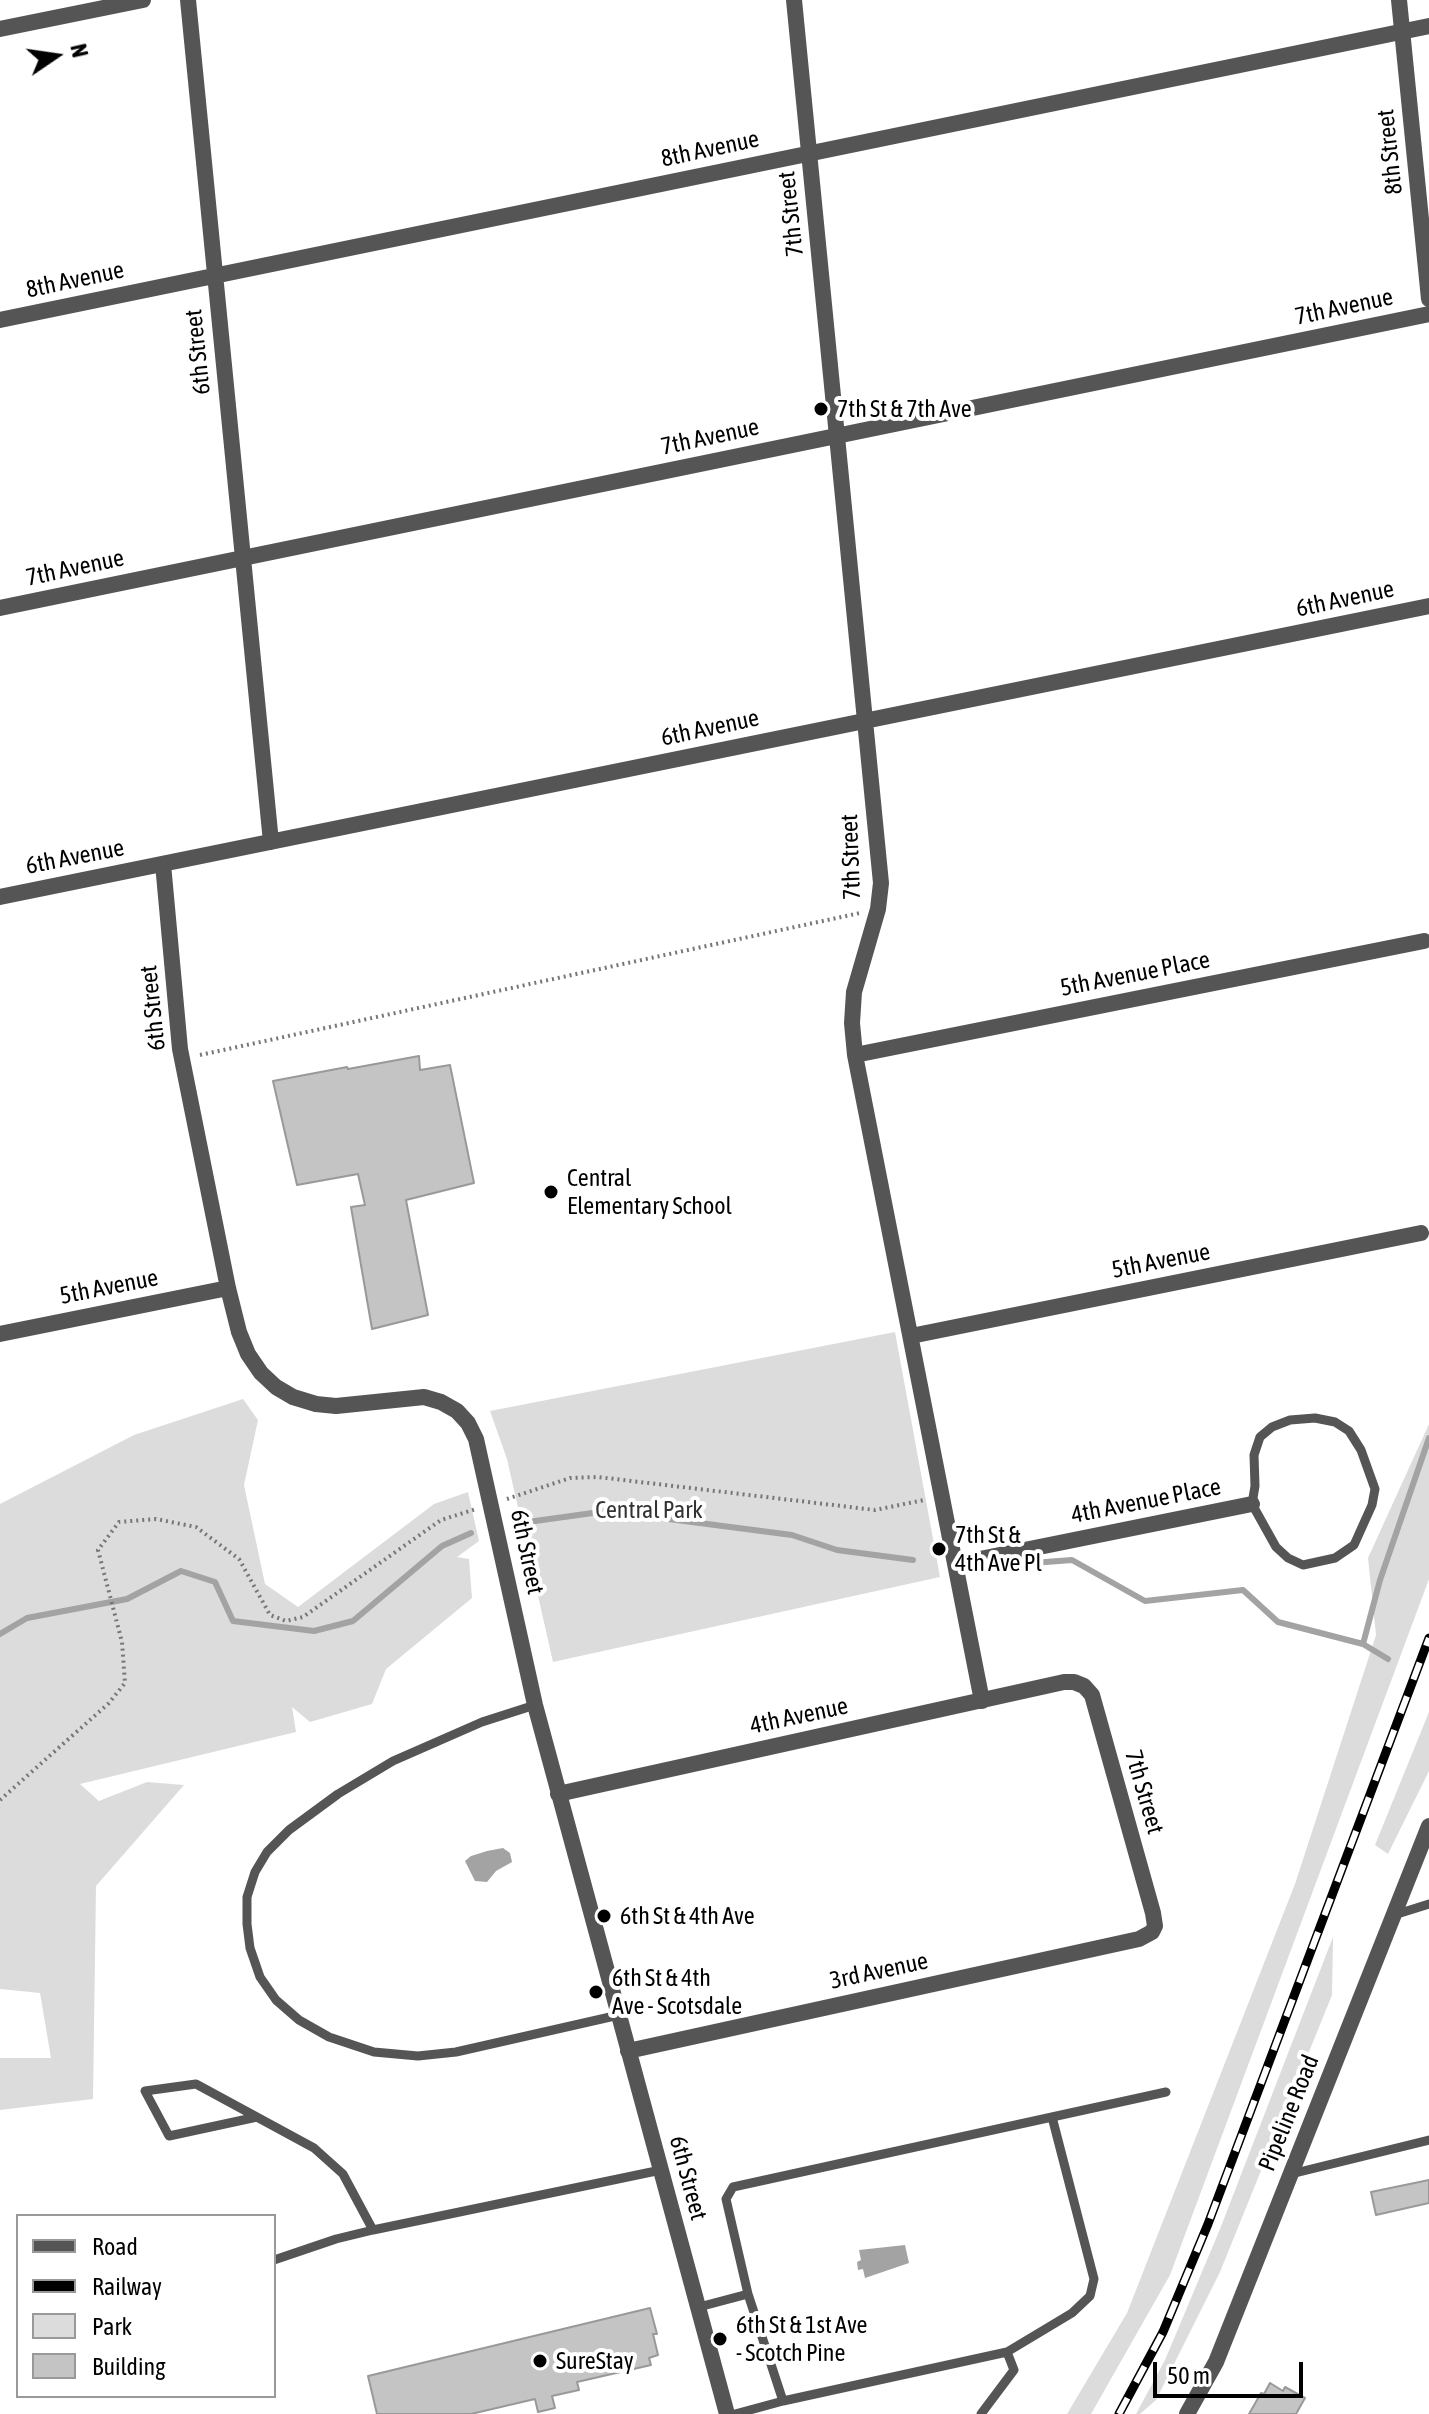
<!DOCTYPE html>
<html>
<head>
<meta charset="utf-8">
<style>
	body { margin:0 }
	#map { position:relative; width:1429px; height:2414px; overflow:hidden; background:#fff; font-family:"Asap Condensed",sans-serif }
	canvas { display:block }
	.legend { position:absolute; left:16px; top:2214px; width:260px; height:184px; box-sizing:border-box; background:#fff; border:2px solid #999; margin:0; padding:10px 14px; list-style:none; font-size:24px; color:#000 }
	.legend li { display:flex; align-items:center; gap:16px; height:40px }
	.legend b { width:40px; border:2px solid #999 }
	.north { position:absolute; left:16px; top:16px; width:80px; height:80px; -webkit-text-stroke:6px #fff; paint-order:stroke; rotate:77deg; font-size:22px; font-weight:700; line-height:32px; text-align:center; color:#000 }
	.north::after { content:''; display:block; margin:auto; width:28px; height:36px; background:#000; clip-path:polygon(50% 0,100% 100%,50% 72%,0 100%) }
	.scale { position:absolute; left:1153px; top:2362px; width:150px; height:36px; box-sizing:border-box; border:4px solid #000; border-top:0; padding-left:10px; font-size:24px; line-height:28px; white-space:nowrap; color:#000; -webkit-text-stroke:6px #fff; paint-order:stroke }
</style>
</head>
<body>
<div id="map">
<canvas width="1429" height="2414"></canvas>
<ul class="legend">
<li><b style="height:10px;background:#555"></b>Road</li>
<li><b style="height:10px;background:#000"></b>Railway</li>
<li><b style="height:22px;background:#dcdcdc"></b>Park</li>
<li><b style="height:22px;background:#c4c4c4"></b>Building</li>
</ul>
<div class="north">N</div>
<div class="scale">50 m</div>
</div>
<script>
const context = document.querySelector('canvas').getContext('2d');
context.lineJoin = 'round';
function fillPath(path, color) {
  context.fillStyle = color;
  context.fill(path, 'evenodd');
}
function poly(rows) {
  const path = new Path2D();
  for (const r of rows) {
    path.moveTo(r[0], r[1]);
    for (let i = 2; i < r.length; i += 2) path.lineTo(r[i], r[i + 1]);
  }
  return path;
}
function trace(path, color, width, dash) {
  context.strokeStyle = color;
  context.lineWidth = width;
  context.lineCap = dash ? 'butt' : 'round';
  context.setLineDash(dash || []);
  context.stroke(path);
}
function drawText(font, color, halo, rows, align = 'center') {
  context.font = font + ' "Asap Condensed",sans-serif';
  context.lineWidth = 8;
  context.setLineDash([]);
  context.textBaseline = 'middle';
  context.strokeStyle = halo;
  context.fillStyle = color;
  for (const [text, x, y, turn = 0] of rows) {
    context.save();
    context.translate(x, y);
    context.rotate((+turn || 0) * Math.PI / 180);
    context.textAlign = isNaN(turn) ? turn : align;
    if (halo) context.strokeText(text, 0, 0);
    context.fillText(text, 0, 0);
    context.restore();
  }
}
fillPath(poly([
	[895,1332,940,1577,553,1662,507,1459,490,1411],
	[243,1399,258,1420,244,1485,265,1584,298,1607,434,1504,468,1492,479,1541,457,1557,469,1559,472,1598,386,1669,372,1704,310,1722,292,1707,296,1732,80,1784,99,1801,147,1782,184,1785,96,1886,93,2099,0,2110,0,2058,51,2058,40,1993,0,1989,0,1504,134,1435],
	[1429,1424,1429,1579,1170,2275,1091,2414,1067,2414,1127,2313,1295,1884,1376,1635,1368,1558],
	[1429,1712,1429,1771,1388,1854,1375,1845],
	[1333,1937,1332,1995,1220,2272,1156,2400,1140,2414,1136,2414,1165,2360,1220,2229]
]), '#dcdcdc');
fillPath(poly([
	[503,1848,510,1853,512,1862,496,1871,487,1882,475,1881,465,1861,471,1856,487,1851],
	[905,2245,909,2263,865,2278,863,2269,858,2270,857,2262,861,2260,859,2250]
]), '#a3a3a3');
trace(poly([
	[528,1522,607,1511,792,1535,837,1550,913,1560],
	[988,1564,1006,1565,1072,1560,1145,1601,1243,1590,1278,1622,1363,1644,1388,1659],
	[0,1634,27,1618,127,1599,181,1571,215,1582,233,1621,314,1631,353,1621,442,1546,471,1533],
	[1363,1644,1380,1580,1429,1438]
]), '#a3a3a3', 6);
const building = poly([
	[419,1056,420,1070,450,1065,474,1183,406,1200,428,1315,372,1329,351,1207,365,1205,358,1174,297,1185,273,1081,347,1067,348,1069,419,1056],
	[1429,2180,1429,2203,1376,2215,1371,2192,1429,2180],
	[650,2308,657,2334,653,2334,658,2355,649,2358,651,2365,577,2382,579,2390,552,2396,555,2408,538,2412,535,2399,471,2414,377,2414,368,2376,650,2308],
	[1270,2383,1283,2391,1285,2387,1305,2398,1296,2414,1249,2414,1261,2393,1264,2394,1270,2383]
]);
fillPath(building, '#c4c4c4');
trace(building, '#999', 2);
trace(poly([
	[200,1055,860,913],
	[507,1499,570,1478,598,1477,875,1510,924,1500],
	[0,1800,109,1703,125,1683,122,1642,98,1550,119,1522,156,1519,196,1527,239,1559,270,1615,286,1621,303,1617,441,1520,476,1509]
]), '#777', 4, [2, 4]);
trace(poly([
	[1315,1418,1335,1422,1349,1431,1361,1450,1375,1489,1372,1505,1354,1545,1335,1558,1303,1565,1288,1558,1276,1547,1252,1504,1255,1486,1254,1455,1260,1437,1272,1427,1290,1420,1315,1418],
	[535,1705,482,1722,393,1761,338,1794,289,1830,267,1852,255,1872,247,1897,247,1924,250,1948,260,1977,276,2000,299,2020,329,2037,374,2052,418,2056,456,2052,619,2015],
	[1394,1915,1429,1904],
	[257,2117,169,2136,145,2091,196,2084,314,2148,343,2174,373,2230],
	[1291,2174,1429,2140],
	[274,2260,336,2239,373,2230,661,2170],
	[748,2294,726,2199,733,2187,1166,2092],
	[699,2307,748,2294,783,2401,735,2414],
	[1007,2352,1072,2313,1090,2296,1094,2279,1052,2117],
	[783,2401,1007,2352,1014,2370,981,2414]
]), '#555', 9);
trace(poly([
	[188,0,271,842],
	[794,0,881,883,878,909,854,992,852,1023,855,1055,982,1701],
	[1399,0,1429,299],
	[0,29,143,0],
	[0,320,1429,26],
	[0,608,1429,314],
	[163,864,180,1049,228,1288,239,1332,248,1354,261,1373,276,1387,293,1397,316,1404,336,1406,424,1397,441,1402,457,1411,468,1423,476,1439,535,1705,727,2414],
	[0,897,1429,606],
	[855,1055,1424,941],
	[0,1334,228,1288],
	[911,1336,1421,1233],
	[955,1564,1252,1504],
	[558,1794,1064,1682,1074,1682,1084,1686,1092,1695,1153,1913,1155,1926,1152,1932,1139,1939,628,2051],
	[1187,2414,1216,2362,1429,1826]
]), '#555', 16);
const rail = poly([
	[1119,2414,1163,2332,1208,2224,1429,1638]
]);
trace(rail, '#000', 9);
trace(rail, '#fff', 6, [18]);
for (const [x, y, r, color] of [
	[821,409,8,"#000"],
	[551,1192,8,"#000"],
	[939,1549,8,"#000"],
	[604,1916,8,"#000"],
	[596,1992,8,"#000"],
	[720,2339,8,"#000"],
	[540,2361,8,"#000"]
]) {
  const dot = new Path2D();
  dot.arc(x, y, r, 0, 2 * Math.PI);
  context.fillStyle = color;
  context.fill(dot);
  trace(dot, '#fff', 3);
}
drawText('24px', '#000', '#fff', [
	["8th Avenue",710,149,-12],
	["8th Street",1390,152,-96],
	["7th Street",791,214,-96],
	["8th Avenue",75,280,-12],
	["7th Avenue",1344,307,-12],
	["6th Street",198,352,-96],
	["7th Avenue",710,437,-12],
	["7th Avenue",75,568,-12],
	["6th Avenue",1345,599,-12],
	["6th Avenue",710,728,-12],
	["6th Avenue",75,857,-11],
	["7th Street",851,857,-92],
	["5th Avenue Place",1135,974,-11],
	["6th Street",153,1008,-96],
	["5th Avenue",1161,1261,-11],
	["5th Avenue",109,1287,-11],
	["4th Avenue Place",1146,1501,-11],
	["6th Street",527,1552,78],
	["4th Avenue",799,1716,-12],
	["7th Street",1144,1792,74],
	["3rd Avenue",879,1971,-12],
	["Pipeline Road",1289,2113,-68],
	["6th Street",688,2178,75]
]);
drawText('24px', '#000', '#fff', [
	["7th St & 7th Ave",837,409],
	["Central",567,1178],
	["Elementary School",567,1206],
	["7th St &",955,1535],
	["4th Ave Pl",955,1563],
	["6th St & 4th Ave",620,1916],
	["6th St & 4th",612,1978],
	["Ave - Scotsdale",612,2006],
	["6th St & 1st Ave",736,2325],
	["- Scotch Pine",736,2353],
	["SureStay",556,2361]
], 'left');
drawText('24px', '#333', '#fff', [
	["Central Park",649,1510]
]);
</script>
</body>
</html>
